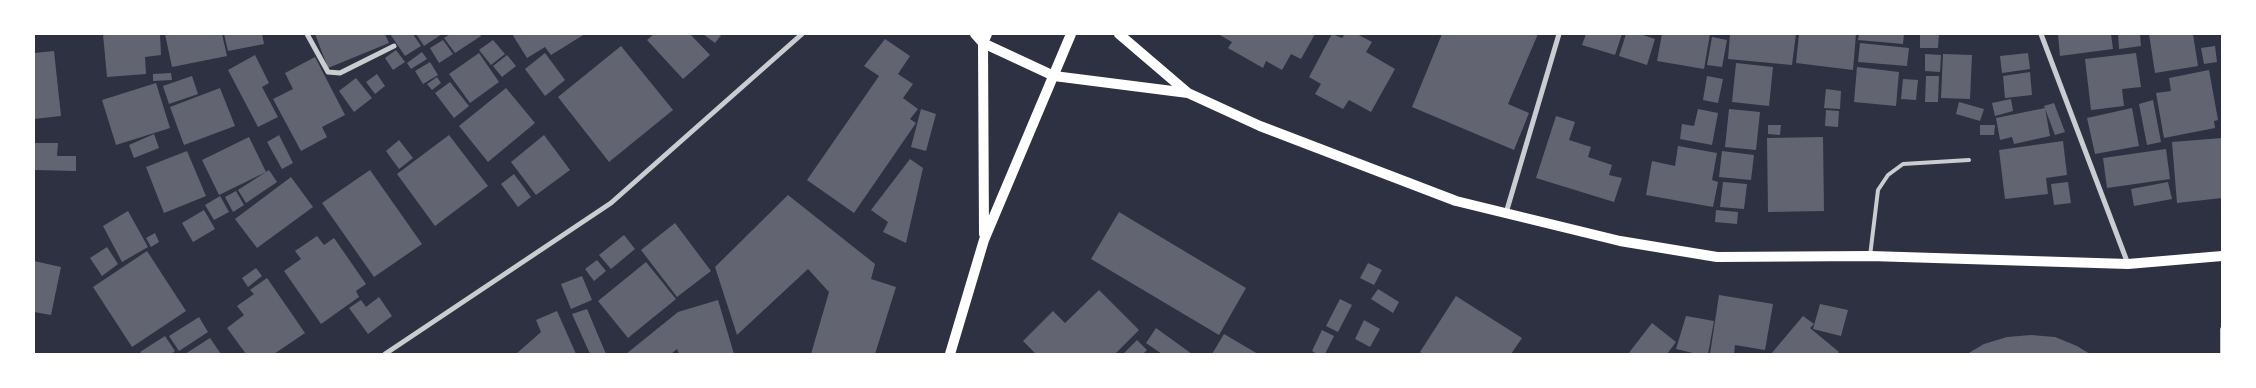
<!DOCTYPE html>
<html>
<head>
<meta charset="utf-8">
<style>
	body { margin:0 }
	#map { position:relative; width:2256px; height:388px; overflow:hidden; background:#2d3142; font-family:Commissioner,sans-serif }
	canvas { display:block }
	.frame { position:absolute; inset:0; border:35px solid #fff; pointer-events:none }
</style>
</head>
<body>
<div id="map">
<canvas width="2256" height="388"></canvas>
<div class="frame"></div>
</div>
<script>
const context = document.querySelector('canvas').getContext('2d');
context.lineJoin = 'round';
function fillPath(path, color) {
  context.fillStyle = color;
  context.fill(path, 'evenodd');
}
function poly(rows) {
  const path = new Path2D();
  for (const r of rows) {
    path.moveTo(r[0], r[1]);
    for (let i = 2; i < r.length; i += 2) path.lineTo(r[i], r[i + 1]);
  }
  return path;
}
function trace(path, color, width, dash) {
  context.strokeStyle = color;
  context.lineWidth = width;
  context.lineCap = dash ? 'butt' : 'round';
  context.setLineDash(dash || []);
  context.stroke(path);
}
fillPath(poly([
	[103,34,160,34,161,55,145,57,146,74,107,77],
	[165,34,222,34,227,56,172,67],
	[224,34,262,34,264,44,228,51],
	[315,34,385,34,389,43,328,68],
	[390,34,413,34,421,46,405,56],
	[416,34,442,34,424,46],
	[450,34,480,34,481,36,455,53,444,38],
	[512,34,585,34,551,55,545,47,527,58],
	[654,34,690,34,710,55,683,79,647,40],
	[703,34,722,34,715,43],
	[1218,34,1315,34,1301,59,1291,54,1282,70,1266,61,1263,68,1228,48,1232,42],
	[1332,34,1342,38,1345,34,1357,34,1372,42,1366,52,1395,69,1371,112,1349,100,1343,109,1315,94,1321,84,1309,77],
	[1442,34,1538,34,1508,104,1529,113,1514,150,1412,107],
	[1586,34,1622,34,1615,55,1582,45],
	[1626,34,1640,34,1655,39,1647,65,1619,56],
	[1662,34,1710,34,1704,69,1657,61],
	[1730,34,1796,34,1792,65,1728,59],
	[1799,34,1856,34,1853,70,1796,63],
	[1859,34,1904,34,1903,44,1858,40],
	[1920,34,1939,34,1938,48,1920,48],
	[2058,34,2111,34,2113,49,2060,56],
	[2118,34,2140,34,2141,46,2119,49],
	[2149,34,2193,34,2198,66,2155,73],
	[1712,37,1727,40,1722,67,1707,65],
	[885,39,910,56,898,74,913,84,903,98,918,109,910,119,916,123,854,213,807,180,879,76,864,66],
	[443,40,453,54,439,63,430,48],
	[493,40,505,54,491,65,479,50],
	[1860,43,1909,48,1907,66,1858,62],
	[621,46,673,110,609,162,558,97],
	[2215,46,2217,62,2204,64,2201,48],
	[396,50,405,62,393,70,385,58],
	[54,51,61,116,34,119,34,53],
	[422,52,427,59,411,69,407,63],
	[479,53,499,82,470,103,449,74],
	[545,53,565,80,545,96,525,69],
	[2028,53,2030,69,2002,73,2000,56],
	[2136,53,2141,87,2122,89,2124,106,2091,110,2085,59],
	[1925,54,1941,55,1940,72,1925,71],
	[1943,54,1972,55,1970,99,1941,98],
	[255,55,269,83,262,87,278,117,258,127,228,70],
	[507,55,516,66,502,77,493,66],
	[315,57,345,115,322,127,327,137,301,151,273,99,293,89,285,73],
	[430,62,438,75,423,84,415,71],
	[1736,63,1773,67,1769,106,1732,102],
	[1857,67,1899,72,1896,106,1854,102],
	[2209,70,2218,120,2214,121,2215,128,2164,138,2156,93,2171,91,2169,78],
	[2030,72,2032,95,2005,98,2003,76],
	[171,73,172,80,153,81,153,74],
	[377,74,385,86,375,94,366,82],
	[192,76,198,94,169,104,163,86],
	[1707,76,1723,79,1718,103,1703,100],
	[1926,76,1939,76,1938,102,1925,102],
	[437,77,441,83,432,90,427,84],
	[356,78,372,98,354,112,339,91],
	[1903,79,1918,80,1916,100,1901,99],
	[450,82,469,106,454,118,435,93],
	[156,83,170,128,116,145,102,100],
	[220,88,235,126,184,145,170,107],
	[506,88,535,123,488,162,459,126],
	[1826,89,1841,91,1840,109,1824,108],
	[2011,99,2013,111,1995,116,1992,103],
	[2153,100,2161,142,2147,145,2139,104],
	[1959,102,1984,109,1980,121,1956,114],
	[2054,103,2065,132,2055,135,2044,106],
	[2045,108,2050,136,2014,144,2012,137,2000,140,1996,118],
	[2132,108,2139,146,2095,154,2087,118],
	[921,109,936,114,926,151,911,147],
	[1698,109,1718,113,1712,145,1680,139,1682,124,1694,126],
	[1729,109,1760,112,1756,150,1725,147],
	[1826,110,1839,111,1838,127,1825,126],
	[1556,116,1575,122,1569,140,1591,147,1588,157,1612,165,1609,175,1622,178,1614,202,1536,178],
	[1768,125,1781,125,1780,135,1768,134],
	[1980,125,1995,125,1994,135,1980,135],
	[154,134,159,148,134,158,129,145],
	[279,135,293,163,282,169,267,142],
	[449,135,488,186,435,226,397,174],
	[544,135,570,170,536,195,511,162],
	[249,137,266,172,219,195,202,160],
	[1823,137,1824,211,1768,212,1767,138],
	[2222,138,2222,198,2177,203,2172,142],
	[399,140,413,158,399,169,386,151],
	[2063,141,2067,175,2046,178,2048,194,2005,199,1999,150],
	[34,143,58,143,57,156,76,156,76,171,34,170],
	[1678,146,1717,153,1712,180,1718,182,1713,207,1646,195,1652,161,1675,166],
	[2166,149,2170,179,2107,188,2103,158],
	[187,151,206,196,164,213,146,167],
	[1722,151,1754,155,1751,180,1719,177],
	[910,159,923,168,906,243,883,232,888,222,871,210],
	[269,170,277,182,246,203,238,190],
	[370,170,422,244,374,277,322,203],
	[514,174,531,197,518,207,501,184],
	[291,177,313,207,257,248,235,219],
	[1723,182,1747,184,1744,209,1720,207],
	[2068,182,2071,203,2054,205,2051,184],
	[2168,182,2172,199,2134,206,2131,189],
	[236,191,244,205,233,212,225,197],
	[788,195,875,264,871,279,896,287,875,354,811,354,829,292,808,269,737,335,715,267],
	[220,196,229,212,214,220,205,205],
	[204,210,215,229,193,242,182,223],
	[1716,210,1738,212,1737,224,1715,222],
	[128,211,148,247,122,262,103,226],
	[1119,212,1246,288,1219,335,1091,259],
	[675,223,711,271,677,297,641,250],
	[155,233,159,242,151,247,146,238],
	[624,235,635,249,611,269,599,255],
	[317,236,324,245,334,238,366,284,356,291,359,297,321,324,284,271,301,259,295,251],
	[107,247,118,264,102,276,90,258],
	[147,251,186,311,132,347,93,287],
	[597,260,606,271,594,281,585,269],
	[34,261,61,267,51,315,34,312],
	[646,262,676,299,628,338,598,301],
	[1368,263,1382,270,1374,285,1360,278],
	[256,268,262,276,248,287,242,278],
	[582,276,592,300,571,309,561,284],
	[267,278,305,333,274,354,246,354,227,328,244,315,237,306,254,294,250,290],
	[1378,289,1399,302,1393,313,1371,299],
	[1099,290,1139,330,1115,354,1036,354,1023,341,1053,311,1065,323],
	[1719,295,1773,304,1765,350,1735,345,1734,354,1710,354],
	[1456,296,1522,338,1511,354,1423,354,1420,352],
	[379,297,392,316,368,334,349,308,361,300,366,307],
	[1340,299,1352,305,1338,332,1326,326],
	[718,300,734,354,679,354,677,349,671,354,626,354,678,312],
	[1820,304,1848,310,1841,336,1813,329],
	[587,309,606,354,590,354,572,314],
	[557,311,576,354,516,354,541,332,536,320],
	[1686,316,1714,321,1708,354,1697,354,1676,349],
	[1803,316,1814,324,1810,328,1839,352,1837,354,1771,354],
	[199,317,208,332,179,351,169,336],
	[1364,320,1380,329,1370,347,1355,339],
	[1652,323,1676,342,1667,354,1628,354],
	[1156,328,1192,354,1162,354,1146,343],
	[1322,330,1334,336,1325,354,1317,354,1312,351],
	[1224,334,1258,354,1212,354],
	[2031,335,2055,337,2077,346,2090,354,1967,354,1984,344,2007,337],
	[165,336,175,351,171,354,142,354,140,352],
	[210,338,221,354,185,354],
	[1137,340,1147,350,1143,354,1123,354]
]), '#626471');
trace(poly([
	[1870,256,1878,190,1888,175,1903,164,1969,160],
	[2222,354,2222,329]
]), '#caccd0', 4);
trace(poly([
	[307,34,328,72,340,73,394,46],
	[2041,34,2128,264],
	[1506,213,1559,34],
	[385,354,611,203,802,34]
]), '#caccd0', 5);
trace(poly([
	[975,34,983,43,1054,76,1188,93],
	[1119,34,1188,93,1260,126,1456,201,1620,241,1717,257,1870,256,2128,264,2222,256],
	[984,234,983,43,987,34],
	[950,354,984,240,1071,34]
]), '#fff', 10);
</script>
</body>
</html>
